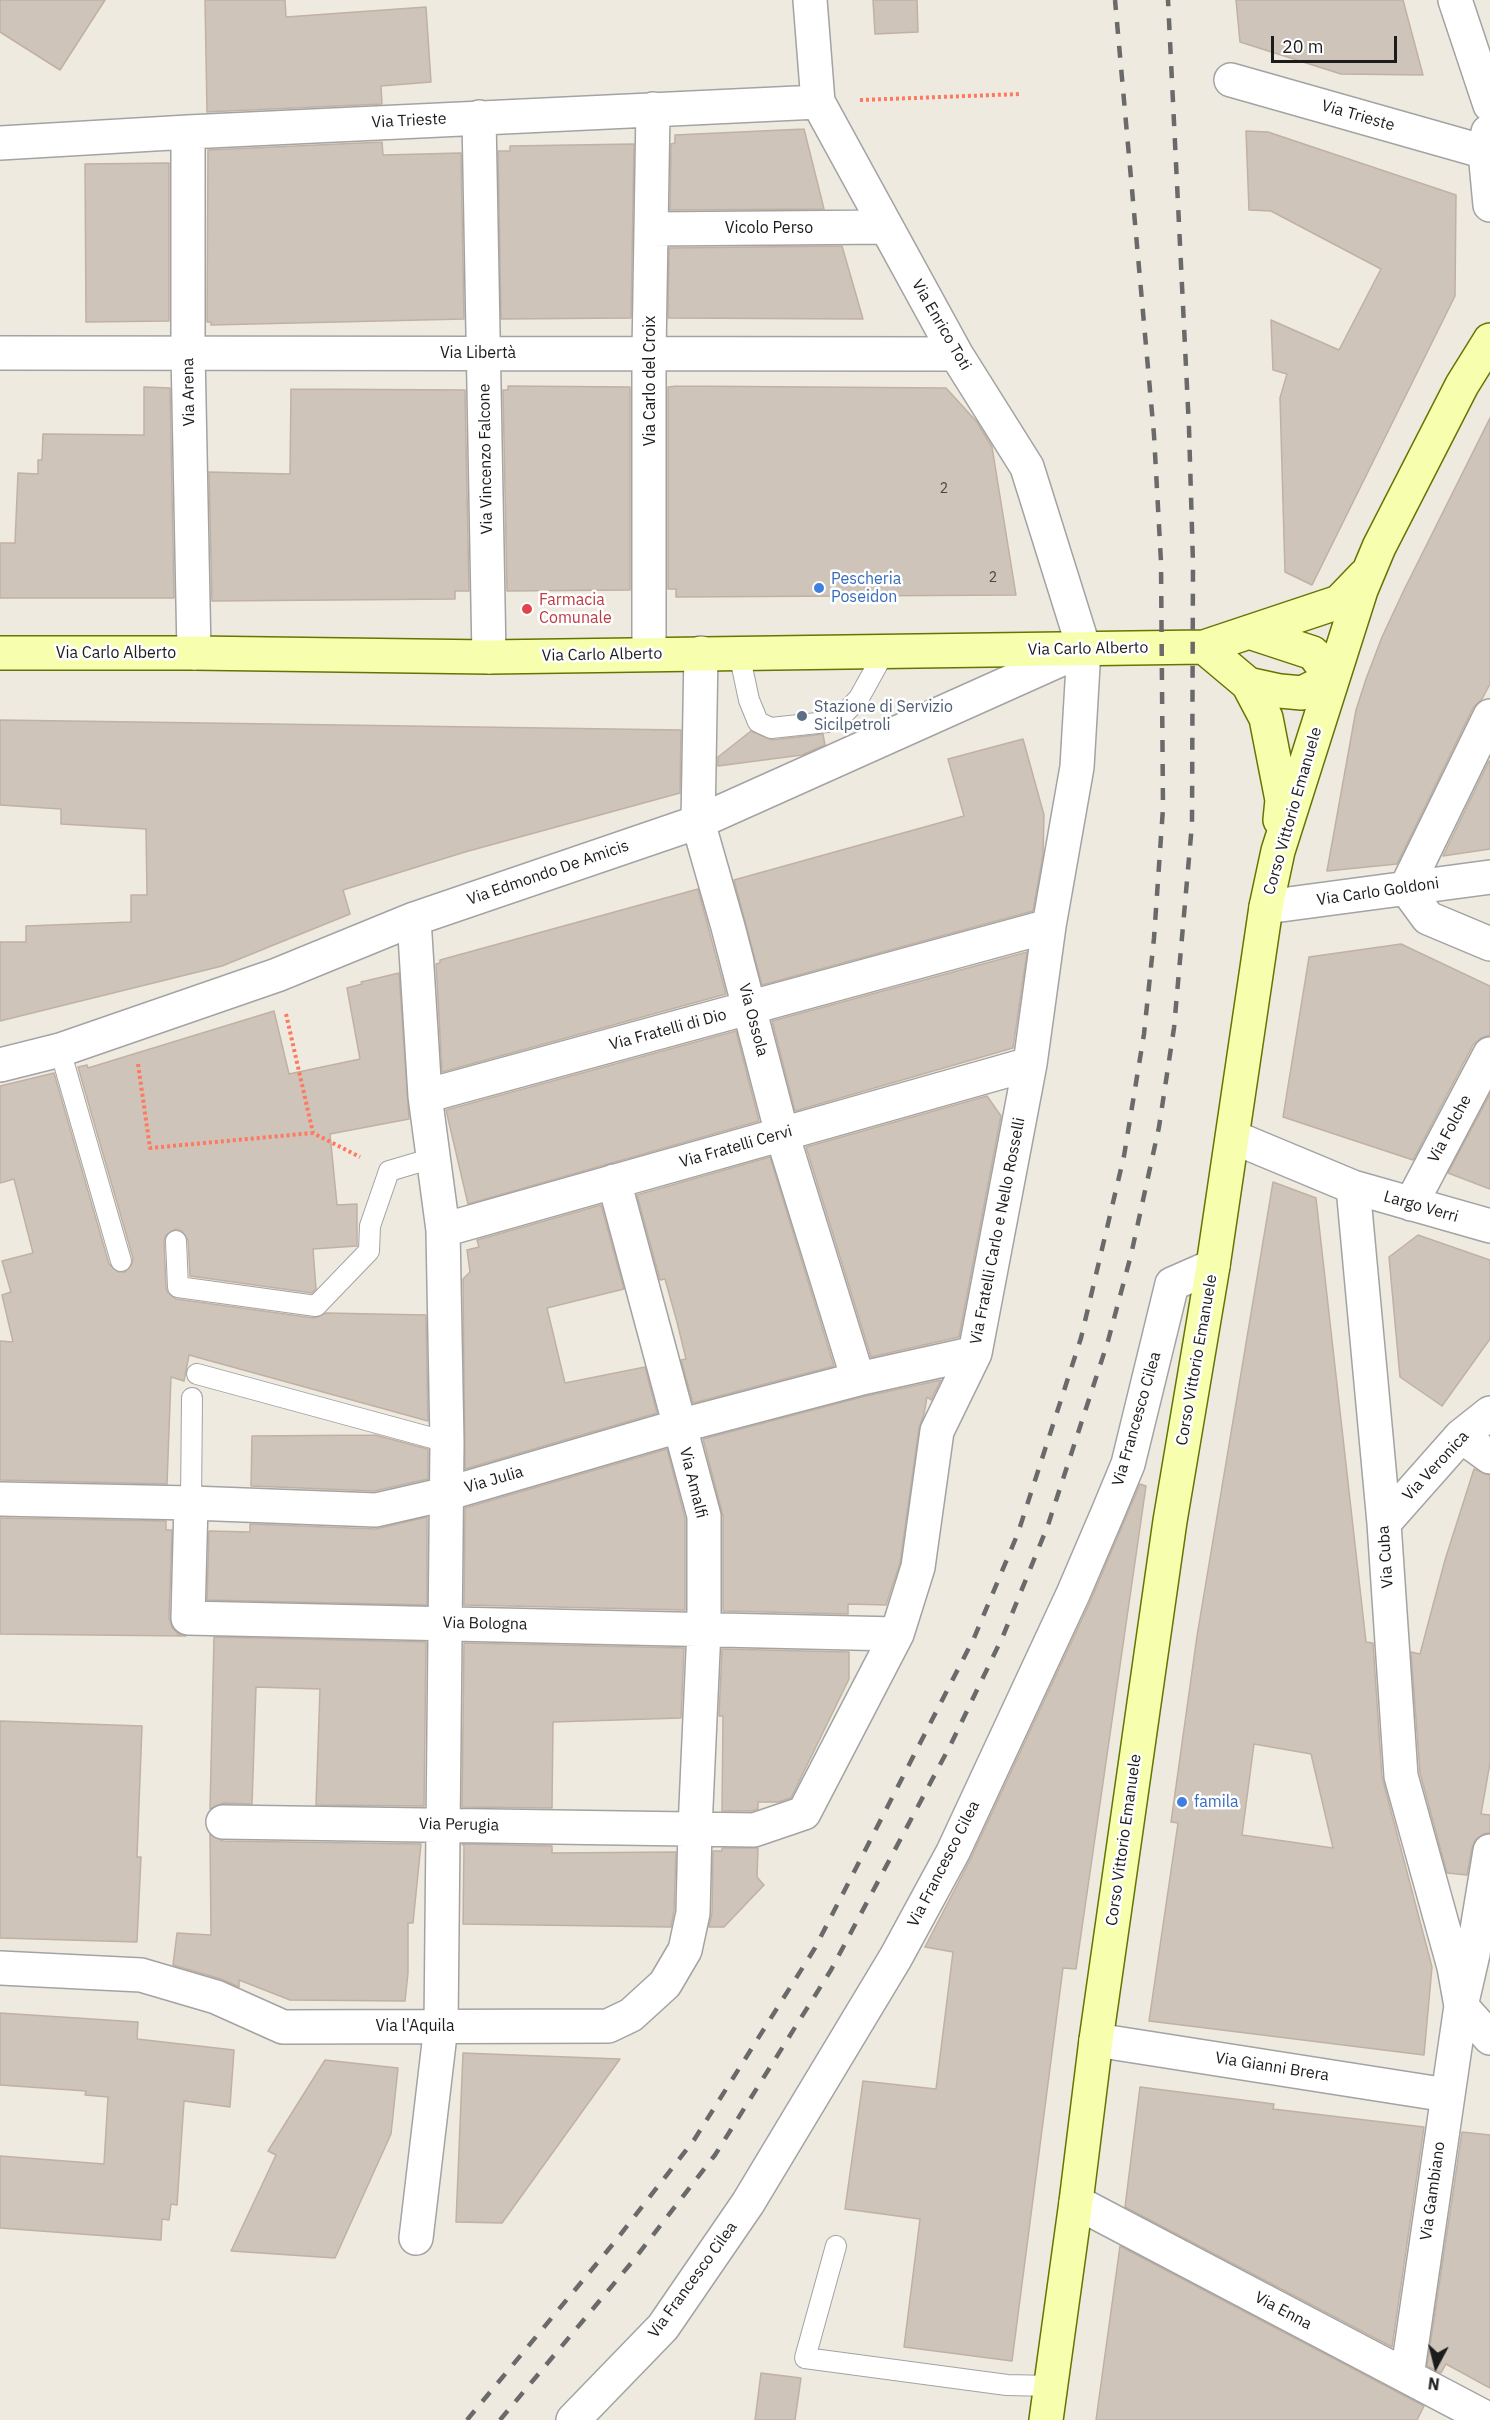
<!DOCTYPE html>
<html>
<head>
<meta charset="utf-8">
<style>
	body { margin:0 }
	#map { position:relative; width:1490px; height:2420px; overflow:hidden; background:#eeeae0; font-family:"IBM Plex Sans",sans-serif }
	canvas { display:block }
	.north { position:absolute; left:1406px; top:2336px; width:60px; height:60px; -webkit-text-stroke:4px #fff; paint-order:stroke; rotate:187deg; font-size:16px; font-weight:700; line-height:24px; text-align:center; color:#1c1c1c }
	.north::after { content:''; display:block; margin:auto; width:21px; height:27px; background:#1c1c1c; clip-path:polygon(50% 0,100% 100%,50% 72%,0 100%) }
	.scale { position:absolute; left:1271px; top:36px; width:126px; height:27px; box-sizing:border-box; border:3px solid #1c1c1c; border-top:0; padding-left:8px; font-size:18px; line-height:21px; white-space:nowrap; color:#1c1c1c; -webkit-text-stroke:4px #fff; paint-order:stroke }
</style>
</head>
<body>
<div id="map">
<canvas width="1490" height="2420"></canvas>
<div class="north">N</div>
<div class="scale">20 m</div>
</div>
<script>
const context = document.querySelector('canvas').getContext('2d');
context.lineJoin = 'round';
function fillPath(path, color) {
  context.fillStyle = color;
  context.fill(path, 'evenodd');
}
function poly(rows) {
  const path = new Path2D();
  for (const r of rows) {
    path.moveTo(r[0], r[1]);
    for (let i = 2; i < r.length; i += 2) path.lineTo(r[i], r[i + 1]);
  }
  return path;
}
function trace(path, color, width, dash) {
  context.strokeStyle = color;
  context.lineWidth = width;
  context.lineCap = dash ? 'butt' : 'round';
  context.setLineDash(dash || []);
  context.stroke(path);
}
function drawText(font, color, halo, rows, align = 'center') {
  context.font = font + ' "IBM Plex Sans",sans-serif';
  context.lineWidth = 5;
  context.setLineDash([]);
  context.textBaseline = 'middle';
  context.strokeStyle = halo;
  context.fillStyle = color;
  for (const [text, x, y, turn = 0] of rows) {
    context.save();
    context.translate(x, y);
    context.rotate((+turn || 0) * Math.PI / 180);
    context.textAlign = isNaN(turn) ? turn : align;
    if (halo) context.strokeText(text, 0, 0);
    context.fillText(text, 0, 0);
    context.restore();
  }
}
const building = poly([
	[0,0,105,0,60,70,0,32,0,0],
	[205,0,285,0,286,17,426,7,431,82,381,86,382,104,207,112,205,0],
	[873,0,917,0,918,32,875,34,873,0],
	[1236,0,1403,0,1423,75,1341,74,1240,42,1236,0],
	[804,129,824,209,670,210,671,144,675,143,675,135,804,129],
	[1246,131,1268,132,1456,195,1455,296,1312,585,1285,572,1280,398,1287,374,1273,370,1271,320,1339,350,1381,269,1271,211,1249,210,1246,131],
	[382,142,383,155,461,153,464,319,211,325,211,322,207,322,208,150,382,142],
	[634,144,631,318,501,319,498,151,510,151,510,146,634,144],
	[169,163,169,321,86,322,85,164,169,163],
	[842,246,863,319,668,318,669,248,842,246],
	[508,386,630,387,630,590,507,591,503,390,508,390,508,386],
	[677,386,946,388,977,422,992,447,1016,595,676,597,676,589,668,589,668,387,677,386],
	[144,387,170,388,174,598,0,598,0,543,15,543,18,473,38,474,38,460,42,460,43,434,144,435,144,387],
	[291,389,465,390,469,591,455,591,455,599,212,601,209,472,290,474,291,389],
	[1490,418,1490,684,1482,699,1473,708,1397,864,1327,871,1356,710,1366,679,1382,637,1404,590,1490,418],
	[0,720,681,730,680,793,465,852,343,890,350,914,222,966,0,1021,0,942,26,942,26,926,131,922,131,895,147,895,146,829,61,824,61,809,0,805,0,720],
	[751,731,772,740,823,734,825,745,802,755,718,766,718,757,751,731],
	[1023,739,1044,815,1043,855,1033,911,762,985,734,880,964,816,948,759,1023,739],
	[1490,761,1490,849,1443,856,1489,761,1490,761],
	[698,889,726,994,442,1072,436,964,440,963,440,960,698,889],
	[1401,944,1490,986,1490,1035,1481,1038,1473,1045,1413,1160,1283,1117,1309,957,1401,944],
	[1027,952,1013,1048,795,1111,772,1021,1027,952],
	[399,973,409,1119,330,1134,337,1205,357,1204,357,1246,313,1249,316,1289,312,1293,190,1276,188,1240,182,1231,175,1229,166,1235,164,1241,166,1288,168,1293,176,1299,314,1318,326,1313,426,1315,428,1421,189,1355,184,1381,171,1377,167,1484,0,1480,0,1341,13,1342,2,1295,11,1292,2,1261,33,1253,14,1179,0,1183,0,1086,54,1073,109,1264,118,1272,125,1272,132,1264,133,1258,78,1067,87,1065,88,1068,274,1011,289,1074,360,1059,347,988,362,984,361,982,399,973],
	[736,1031,759,1121,468,1204,446,1110,736,1031],
	[1490,1094,1490,1189,1448,1173,1490,1094],
	[987,1096,1001,1116,959,1337,871,1357,806,1147,987,1096],
	[770,1157,834,1366,693,1403,681,1360,686,1359,677,1322,665,1279,660,1280,637,1195,770,1157],
	[1273,1182,1316,1198,1366,1642,1373,1643,1382,1777,1432,1967,1424,2055,1149,2021,1178,1823,1171,1822,1197,1636,1273,1182],
	[1254,1744,1311,1754,1333,1848,1242,1835,1254,1744],
	[601,1205,624,1289,547,1308,565,1383,645,1367,657,1413,465,1469,463,1279,470,1272,467,1250,479,1247,477,1240,601,1205],
	[1418,1235,1490,1260,1490,1339,1442,1406,1400,1377,1389,1257,1418,1235],
	[941,1380,931,1400,927,1397,924,1414,919,1428,900,1563,886,1605,848,1604,848,1614,723,1611,723,1516,703,1439,862,1397,941,1380],
	[375,1435,428,1449,428,1479,374,1491,251,1486,252,1436,375,1435],
	[667,1449,685,1518,685,1610,464,1605,465,1508,667,1449],
	[1474,1469,1490,1475,1490,1763,1481,1814,1490,1815,1490,1833,1483,1834,1475,1840,1472,1848,1467,1875,1447,1873,1420,1773,1411,1652,1420,1654,1445,1560,1474,1469],
	[1140,1484,1146,1486,1076,1969,1063,1968,1012,2361,904,2347,920,2219,845,2209,863,2081,936,2089,953,1952,925,1947,970,1860,1090,1602,1140,1484],
	[427,1517,427,1605,207,1600,209,1531,250,1532,250,1524,376,1529,427,1517],
	[0,1518,166,1521,166,1530,172,1530,169,1618,172,1627,178,1634,186,1636,0,1634,0,1518],
	[214,1637,426,1642,424,1806,316,1805,320,1689,256,1687,252,1804,223,1803,210,1809,214,1637],
	[464,1643,684,1648,681,1718,553,1722,552,1808,462,1807,464,1643],
	[722,1649,849,1652,849,1679,791,1798,778,1802,758,1802,758,1809,751,1811,722,1811,723,1716,719,1716,722,1649],
	[0,1721,142,1726,137,1857,141,1857,137,1942,0,1938,0,1721],
	[210,1834,223,1841,421,1844,413,1923,408,1923,408,1973,405,2001,290,2000,239,1980,239,1987,221,1979,173,1965,177,1933,211,1935,210,1834],
	[462,1844,552,1846,552,1853,676,1852,674,1911,671,1927,463,1924,464,1846,462,1844],
	[722,1848,758,1848,757,1877,764,1885,724,1927,709,1927,712,1913,713,1851,722,1851,722,1848],
	[0,2013,138,2022,137,2039,234,2050,230,2107,184,2101,177,2205,171,2204,169,2220,162,2219,161,2240,0,2228,0,2156,104,2164,108,2097,85,2095,86,2091,0,2085,0,2013],
	[463,2053,620,2059,502,2223,456,2222,463,2053],
	[325,2060,398,2068,391,2134,335,2258,231,2251,276,2155,268,2151,325,2060],
	[1140,2087,1274,2104,1273,2109,1424,2127,1392,2347,1125,2207,1140,2087],
	[1462,2132,1490,2135,1490,2388,1446,2364,1441,2373,1427,2366,1462,2132],
	[1120,2246,1424,2406,1417,2420,1096,2420,1120,2246],
	[761,2373,801,2378,795,2420,755,2420,761,2373]
]);
fillPath(building, '#cec4b9');
trace(building, '#c1b1a2', 1.5);
const lane = poly([
	[739,653,749,700,758,722,771,728,827,722,842,716,859,698,885,651],
	[60,1050,121,1261],
	[176,1241,178,1287,316,1306,369,1251,370,1226,389,1171,433,1158],
	[197,1374,447,1442],
	[191,1503,192,1398],
	[836,2246,805,2358,1007,2385,1051,2386]
]);
const street = poly([
	[1455,0,1490,105],
	[1231,80,1485,152],
	[479,117,489,657],
	[188,132,188,352,194,653],
	[1488,132,1485,152,1490,205],
	[0,143,188,132,818,102],
	[651,229,886,227],
	[0,353,956,354],
	[701,653,698,822,728,927,782,1134,858,1379],
	[649,654,649,353,653,109],
	[1490,716,1406,888,1428,918,1490,944],
	[1266,907,1490,877],
	[414,919,425,1096,443,1230,447,1442,441,2026,416,2238],
	[0,1065,60,1050,277,975,414,919,698,822,1084,649],
	[425,1096,1049,926],
	[1233,1137,1353,1187,1384,1523,1401,1776,1454,1967,1461,2006,1490,2038],
	[1353,1187,1490,1226],
	[1411,1204,1490,1054],
	[443,1230,1030,1064],
	[1461,1436,1490,1457],
	[0,1499,191,1503,376,1510,446,1494,679,1426,858,1379,975,1353],
	[191,1503,188,1618,897,1634],
	[1384,1523,1461,1436,1490,1413],
	[223,1822,754,1830,804,1813,897,1634,918,1567,937,1431,975,1353,1030,1064,1049,926,1077,767,1084,649,1027,467,956,354,818,102,810,0],
	[0,1968,141,1975,216,1997,283,2027,608,2026,631,2015,665,1984,685,1950,693,1913,695,1829,704,1629,704,1516,614,1181],
	[1096,2040,1447,2095],
	[1076,2202,1490,2420],
	[1407,2376,1461,2006,1473,1954,1490,1851],
	[573,2420,663,2327,748,2203,896,1957,953,1852,1073,1594,1109,1510,1128,1464,1172,1284,1213,1266]
]);
const secondary = poly([
	[1204,647,1248,684,1266,718,1282,800,1280,820],
	[0,653,194,653,489,657,1204,647,1339,602,1365,575],
	[1248,684,1280,691,1302,693,1332,678,1313,653,1249,632],
	[1046,2420,1076,2202,1096,2040,1170,1521,1213,1266,1266,907,1278,851,1361,590,1379,547,1462,385,1490,340]
]);
trace(lane, '#a3a3a3', 22);
trace(street, '#a3a3a3', 36);
trace(secondary, '#637600', 36);
trace(poly([
	[860,100,1021,94],
	[286,1014,313,1133,360,1157],
	[138,1064,150,1148,313,1133]
]), '#ff7961', 4, [3, 3]);
trace(lane, '#fff', 20);
trace(street, '#fff', 33);
trace(secondary, '#f7ffae', 33);
trace(poly([
	[467,2420,613,2244,694,2140,815,1948,974,1638,1018,1533,1081,1338,1124,1156,1144,1034,1154,938,1163,808,1161,562,1154,435,1115,0],
	[500,2420,632,2262,715,2155,831,1970,951,1744,1003,1636,1048,1525,1108,1341,1131,1255,1159,1127,1174,1028,1192,824,1193,563,1189,428,1168,0]
]), '#6a6a6a', 4.5, [12, 12]);
for (const [x, y, r, color] of [
	[819,588,6,"#3f7fe0"],
	[527,609,6,"#e0444e"],
	[802,716,6,"#5c6f8a"],
	[1182,1802,6,"#3f7fe0"]
]) {
  const dot = new Path2D();
  dot.arc(x, y, r, 0, 2 * Math.PI);
  context.fillStyle = color;
  context.fill(dot);
  trace(dot, '#fff', 2);
}
drawText('14px', '#484643', null, [
	["2",944,489],
	["2",993,578]
]);
drawText('16px', '#1c1c1c', '#fff', [
	["Via Trieste",1358,116,16],
	["Via Trieste",409,121,-3],
	["Vicolo Perso",769,228],
	["Via Enrico Toti",941,325,60],
	["Via Libertà",478,353],
	["Via Carlo del Croix",650,381,-90],
	["Via Arena",189,392,-91],
	["Via Vincenzo Falcone",486,459,-91],
	["Via Carlo Alberto",1088,649,-1],
	["Via Carlo Alberto",116,653],
	["Via Carlo Alberto",602,655,-1],
	["Corso Vittorio Emanuele",1293,811,-74],
	["Via Edmondo De Amicis",548,873,-19],
	["Via Carlo Goldoni",1378,892,-8],
	["Via Ossola",753,1020,75],
	["Via Fratelli di Dio",668,1030,-15],
	["Via Folche",1450,1129,-62],
	["Via Fratelli Cervi",736,1147,-16],
	["Largo Verri",1421,1207,16],
	["Via Fratelli Carlo e Nello Rosselli",998,1231,-79],
	["Corso Vittorio Emanuele",1197,1360,-80],
	["Via Francesco Cilea",1137,1419,-74],
	["Via Veronica",1436,1466,-47],
	["Via Julia",494,1480,-16],
	["Via Amalfi",693,1483,76],
	["Via Cuba",1386,1557,-94],
	["Via Bologna",485,1624,1],
	["Via Perugia",459,1825,1],
	["Corso Vittorio Emanuele",1124,1840,-82],
	["Via Francesco Cilea",944,1864,-63],
	["Via l'Aquila",415,2026],
	["Via Gianni Brera",1272,2067,9],
	["Via Gambiano",1433,2191,-82],
	["Via Francesco Cilea",693,2280,-54],
	["Via Enna",1283,2311,28]
]);
drawText('16px', '#366cbe', '#fff', [
	["Pescheria",831,579],
	["Poseidon",831,597],
	["famila",1194,1802]
], 'left');
drawText('16px', '#be3a42', '#fff', [
	["Farmacia",539,600],
	["Comunale",539,618]
], 'left');
drawText('16px', '#4e5e75', '#fff', [
	["Stazione di Servizio",814,707],
	["Sicilpetroli",814,725]
], 'left');
</script>
</body>
</html>
